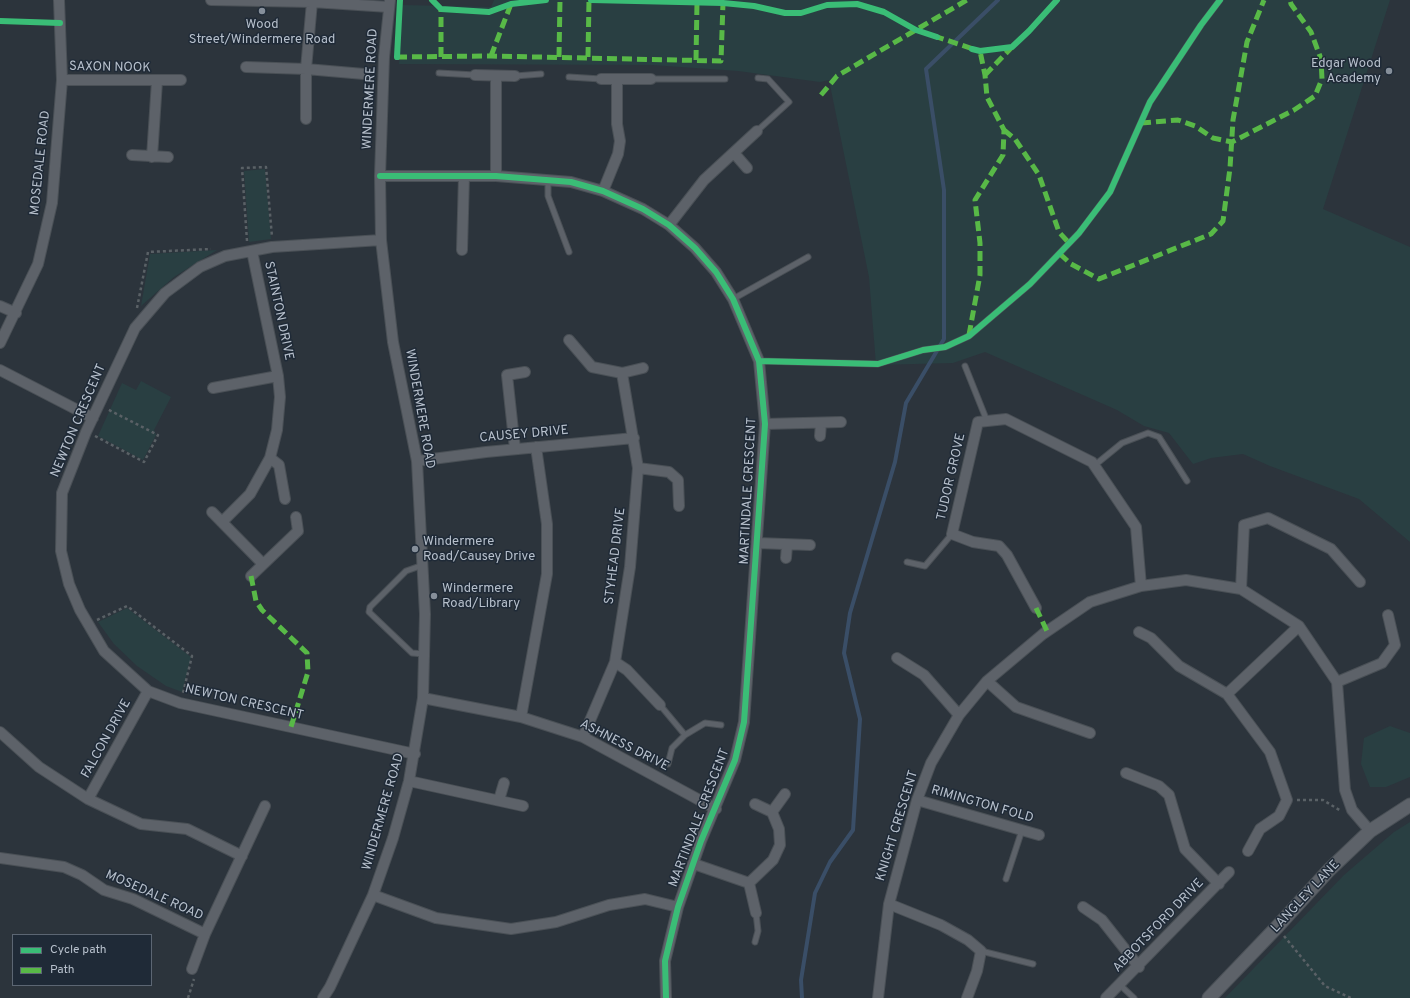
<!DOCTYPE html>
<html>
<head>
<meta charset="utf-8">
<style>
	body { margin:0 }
	#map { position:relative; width:1410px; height:998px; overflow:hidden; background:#2c343c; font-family:Overpass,sans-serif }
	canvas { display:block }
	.legend { position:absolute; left:12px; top:934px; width:140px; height:52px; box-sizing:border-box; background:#1f2a37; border:1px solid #5c6673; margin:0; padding:5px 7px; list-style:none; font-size:12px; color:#b7c0cc }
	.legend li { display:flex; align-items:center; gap:8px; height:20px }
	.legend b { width:20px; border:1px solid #5c6673 }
</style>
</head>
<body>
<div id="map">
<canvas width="1410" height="998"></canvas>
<ul class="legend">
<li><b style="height:5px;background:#3abd76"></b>Cycle path</li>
<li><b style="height:5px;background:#58b947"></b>Path</li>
</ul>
</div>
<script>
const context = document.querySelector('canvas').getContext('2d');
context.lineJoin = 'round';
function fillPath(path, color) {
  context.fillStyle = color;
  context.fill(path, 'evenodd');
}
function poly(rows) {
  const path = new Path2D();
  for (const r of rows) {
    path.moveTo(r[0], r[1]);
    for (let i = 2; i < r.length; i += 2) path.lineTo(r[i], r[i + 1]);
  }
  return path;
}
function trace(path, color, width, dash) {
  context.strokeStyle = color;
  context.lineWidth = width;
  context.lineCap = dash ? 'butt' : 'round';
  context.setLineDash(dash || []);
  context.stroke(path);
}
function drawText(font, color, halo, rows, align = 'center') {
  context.font = font + ' Overpass,sans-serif';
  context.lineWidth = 3;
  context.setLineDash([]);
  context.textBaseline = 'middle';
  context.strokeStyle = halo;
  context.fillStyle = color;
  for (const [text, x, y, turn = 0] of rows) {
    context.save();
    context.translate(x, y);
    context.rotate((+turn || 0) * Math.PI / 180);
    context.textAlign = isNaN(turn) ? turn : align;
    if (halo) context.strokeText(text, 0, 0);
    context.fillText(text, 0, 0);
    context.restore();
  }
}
fillPath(poly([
	[494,0,1390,0,1323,209,1410,247,1410,542,1359,499,1270,466,1243,454,1211,458,1193,464,1169,433,1144,426,1117,410,985,352,953,363,876,365,869,277,829,80,820,82,738,71,652,65,399,64,402,5,491,7],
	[265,169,271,239,249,242,244,171],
	[217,250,174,277,141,306,150,254],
	[141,381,171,397,154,430,156,435,143,460,98,436,122,383,136,390],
	[127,608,191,657,182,692,166,686,137,666,114,644,98,622],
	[1390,726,1410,733,1410,777,1386,787,1370,787,1361,764,1364,738],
	[1410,822,1410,998,1225,998,1344,875,1394,832]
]), '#293f42');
trace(poly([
	[802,998,801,980,815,893,830,862,853,830,860,719,844,653,850,613,895,462,906,403,944,339,944,190,926,69,998,0]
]), '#3a4e67', 4);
const service = poly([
	[439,73,475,75],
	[515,76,541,74],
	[569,77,601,79],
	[651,79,725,79],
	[757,131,789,102,768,79,758,78],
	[548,180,548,196,569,252],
	[733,299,808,257],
	[759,361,878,364,923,350,945,347,969,336,1030,284,1079,233,1110,192,1150,102,1201,25,1220,0],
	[965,366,987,421],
	[1095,465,1122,443,1148,433,1159,437,1187,481],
	[907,562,925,566,952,534],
	[423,565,406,571,370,607,369,612,412,653,424,654],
	[660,705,685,735],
	[668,764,672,748,685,735,705,723,721,725],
	[1006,879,1022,830],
	[755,942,758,931,756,913],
	[981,951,1033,964],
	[1120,985,1134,998]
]);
const minor = poly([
	[211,0,312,2,389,7],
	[246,67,306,69,364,74],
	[475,75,515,76],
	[601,79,651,79],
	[62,80,181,80],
	[306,119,306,69,312,2],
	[734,153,747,168],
	[132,155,168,157],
	[152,157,157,81],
	[380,176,496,176,571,182,603,191,643,209,669,225,695,248,716,272,733,299,759,361,765,424,744,722,735,760,701,841,678,907,665,961,666,998],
	[496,176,496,76],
	[603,191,618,154,620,141,617,124,617,80],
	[669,225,704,180,757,131],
	[381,240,272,247,225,256,200,267,165,293,135,328,86,432,62,493,61,551,69,584,80,610,104,651,148,691,180,703,415,754],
	[462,250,464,176],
	[0,306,16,313],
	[569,340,592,367,622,373,643,368],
	[0,343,38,264,52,203,62,80,59,0],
	[0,370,93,418],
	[213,388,278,376],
	[765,424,841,422],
	[820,436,821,423],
	[515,449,507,375,525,372],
	[270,458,279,465,285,499],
	[417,461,486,452,634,438],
	[638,468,669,472,678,480,679,506],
	[212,512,263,564],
	[222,522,250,494,270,458,277,430,280,397,278,376,252,251],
	[758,543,810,545],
	[786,558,787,545],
	[251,576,298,531,296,517],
	[1241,589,1244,525,1268,518,1331,549,1360,582],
	[1036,608,1007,555,999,546,973,542,952,534,978,422,1006,419,1092,462,1136,527,1141,586],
	[1139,632,1151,638,1179,666,1227,694,1270,752,1287,800,1279,816,1260,829,1248,851],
	[897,658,924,675,959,715],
	[615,662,627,670,660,705],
	[987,681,1016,707,1090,733],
	[1337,682,1382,663,1395,645,1388,615],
	[1227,694,1299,626],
	[423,698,521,717,583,737,716,809],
	[521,717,547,574,547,524,536,447],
	[0,732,39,767,88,799,141,824,187,829,242,856],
	[583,737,615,662,630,567,638,468,622,373],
	[1126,773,1159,786,1169,795,1185,849,1219,884],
	[409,781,523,806],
	[88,799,148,691],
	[499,800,504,783],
	[917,800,1039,835],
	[772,812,785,794],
	[0,858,64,867,82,875,104,890,133,899,205,934],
	[694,864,749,883,773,860,780,845,779,829,772,812,755,804],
	[749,883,756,913],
	[373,895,436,918,511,929,556,922,609,905,645,899,678,907],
	[889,904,941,925,968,940,981,951,977,971,967,998],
	[1083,907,1102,920,1139,967],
	[192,969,205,934,265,806],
	[323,998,330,987,373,895,393,838,409,781,423,698,425,614,417,461,393,342,381,240,380,176,384,57,390,0],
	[878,998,889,904,917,800,931,763,959,715,987,681,1043,634,1090,602,1141,586,1186,580,1241,589,1299,626,1337,682,1345,790,1352,810,1370,831],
	[1106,998,1229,872]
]);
const tertiary = poly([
	[1209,998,1277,927,1329,870,1370,831,1410,805]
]);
trace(service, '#4a5056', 7);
trace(minor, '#4a5056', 12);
trace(tertiary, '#4a5056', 15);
trace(poly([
	[247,241,242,168,266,167,272,237],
	[137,308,148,252,211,249],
	[95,436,144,462,158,435,107,409],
	[97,620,127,606,192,656,183,693],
	[1297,800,1323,800,1341,811],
	[1284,936,1325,986,1351,998],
	[188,998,194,979]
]), '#5a6166', 2.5, [3, 3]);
trace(service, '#5d6269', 5);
trace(minor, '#5d6269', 10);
trace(tertiary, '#5d6269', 13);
trace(poly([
	[934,36,976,50],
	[491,56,511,4],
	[397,57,491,56,721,61,723,3],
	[441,57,441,9],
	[559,57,560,0],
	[588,57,589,0],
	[696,60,697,2],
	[985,75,1012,47],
	[821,95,837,76,967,0],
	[1141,123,1178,120,1195,126,1213,138,1232,142,1294,110,1315,96,1322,79,1321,59,1311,32,1291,4,1290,0],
	[1004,130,1015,139,1039,175,1059,232,1069,243],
	[1060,254,1071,264,1099,279,1211,234,1223,221,1230,168,1233,120,1247,42,1264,0],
	[969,335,980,275,980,243,975,200,1003,155,1004,130,987,97,985,75,980,51],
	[251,576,256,601,262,610,307,653,308,672,291,727],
	[1036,608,1047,631]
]), '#58b947', 5, [10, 5]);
trace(poly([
	[432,0,441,9,489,12,511,4,546,0],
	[591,0,723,3,754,6,785,13,801,13,827,5,857,4,884,12,916,30,937,37],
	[0,21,60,23],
	[972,49,980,51,1012,47,1029,31,1057,0],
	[397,57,400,0],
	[380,176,496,176,571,182,603,191,643,209,669,225,695,248,716,272,733,299,759,361,765,424,744,722,735,760,701,841,678,907,665,961,666,998],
	[759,361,878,364,923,350,945,347,969,336,1030,284,1079,233,1110,192,1150,102,1201,25,1220,0]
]), '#3abd76', 6);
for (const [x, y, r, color] of [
	[262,11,4,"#868f9a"],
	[1389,71,4,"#868f9a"],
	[415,549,4,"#868f9a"],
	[434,596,4,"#868f9a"]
]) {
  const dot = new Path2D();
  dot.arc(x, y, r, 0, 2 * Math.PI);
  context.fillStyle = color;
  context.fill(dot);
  trace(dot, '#1f2a37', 1.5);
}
drawText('13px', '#b7c0cc', '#1f2a37', [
	["Wood",262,25,"center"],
	["Street/Windermere Road",262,40,"center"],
	["Edgar Wood",1381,64,"right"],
	["Academy",1381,79,"right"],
	["Windermere",423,542],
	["Road/Causey Drive",423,557],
	["Windermere",442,589],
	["Road/Library",442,604]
], 'left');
drawText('13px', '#b7c0cc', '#1f2a37', [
	["SAXON NOOK",110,68,1],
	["WINDERMERE ROAD",371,89,-87],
	["MOSEDALE ROAD",41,163,-84],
	["STAINTON DRIVE",278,311,78],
	["WINDERMERE ROAD",419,409,80],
	["NEWTON CRESCENT",79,421,-67],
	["CAUSEY DRIVE",524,435,-5],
	["TUDOR GROVE",952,477,-77],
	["MARTINDALE CRESCENT",749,491,-87],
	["STYHEAD DRIVE",616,556,-83],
	["NEWTON CRESCENT",244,703,13],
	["FALCON DRIVE",107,739,-61],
	["ASHNESS DRIVE",624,746,27],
	["RIMINGTON FOLD",982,805,16],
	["WINDERMERE ROAD",384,812,-74],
	["MARTINDALE CRESCENT",700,818,-69],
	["KNIGHT CRESCENT",898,826,-73],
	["MOSEDALE ROAD",154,896,24],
	["LANGLEY LANE",1306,897,-47],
	["ABBOTSFORD DRIVE",1159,926,-46]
]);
</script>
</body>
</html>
